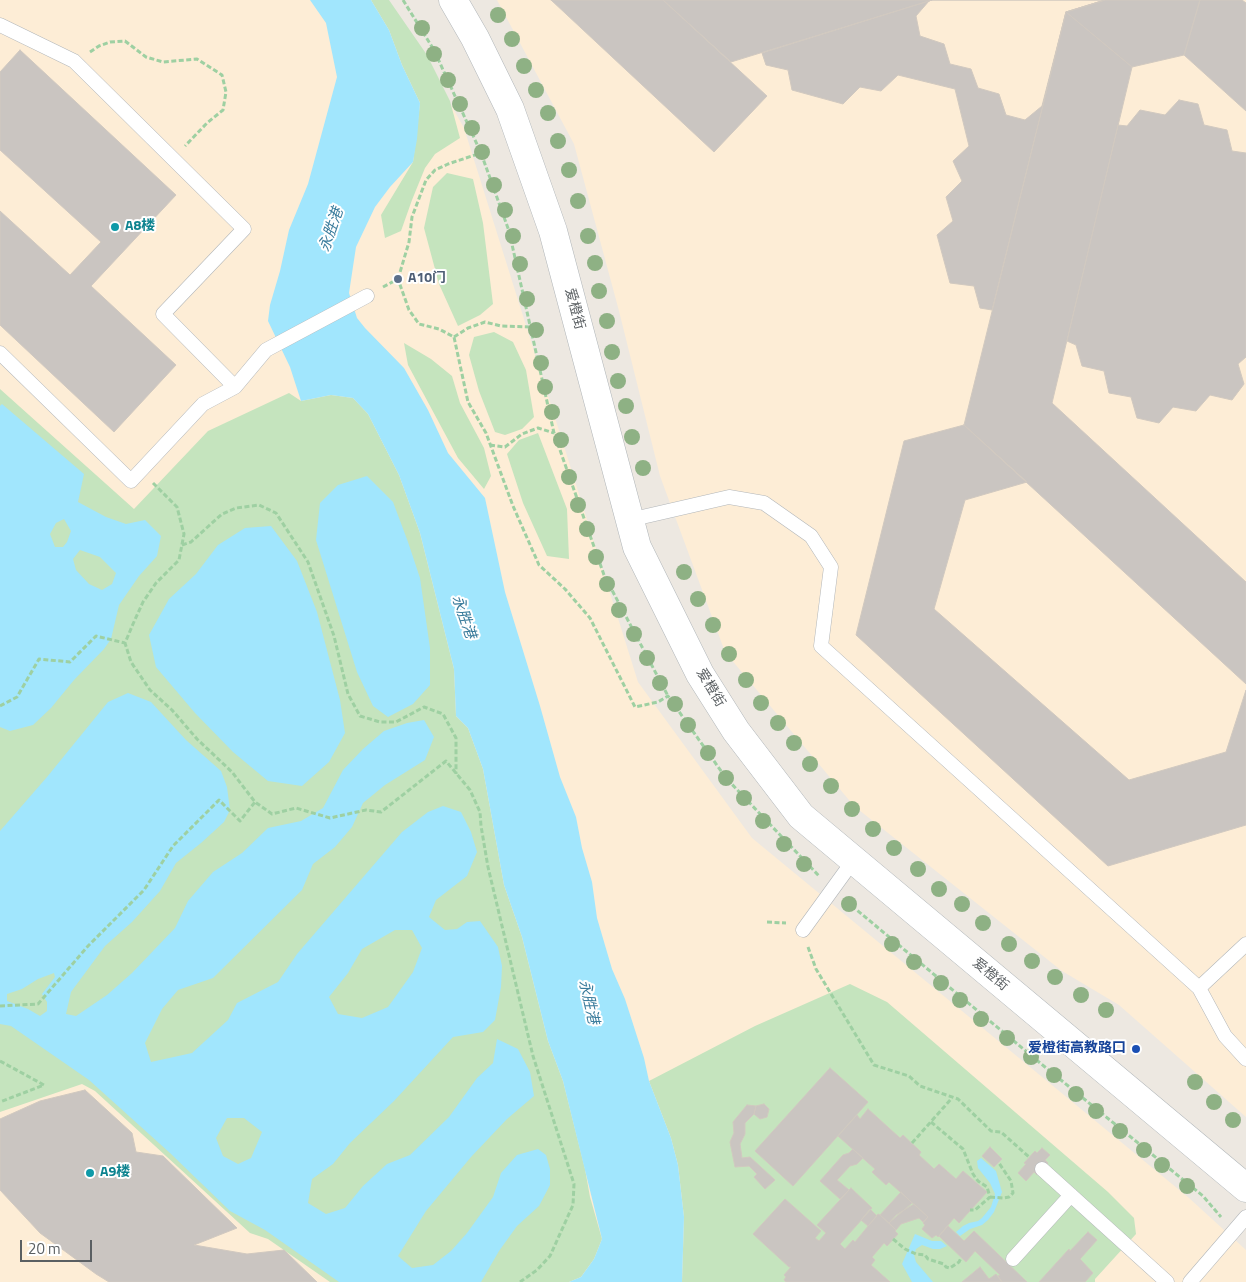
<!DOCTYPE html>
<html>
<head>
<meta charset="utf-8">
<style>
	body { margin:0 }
	#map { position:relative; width:1246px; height:1282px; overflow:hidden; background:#ede8e1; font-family:"Titillium Web",sans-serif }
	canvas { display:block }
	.scale { position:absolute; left:20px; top:1240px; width:72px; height:22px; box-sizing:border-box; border:2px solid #5a5f62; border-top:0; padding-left:6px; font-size:15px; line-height:18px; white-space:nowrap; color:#5a5f62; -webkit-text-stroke:4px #fff; paint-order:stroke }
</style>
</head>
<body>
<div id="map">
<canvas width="1246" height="1282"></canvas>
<div class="scale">20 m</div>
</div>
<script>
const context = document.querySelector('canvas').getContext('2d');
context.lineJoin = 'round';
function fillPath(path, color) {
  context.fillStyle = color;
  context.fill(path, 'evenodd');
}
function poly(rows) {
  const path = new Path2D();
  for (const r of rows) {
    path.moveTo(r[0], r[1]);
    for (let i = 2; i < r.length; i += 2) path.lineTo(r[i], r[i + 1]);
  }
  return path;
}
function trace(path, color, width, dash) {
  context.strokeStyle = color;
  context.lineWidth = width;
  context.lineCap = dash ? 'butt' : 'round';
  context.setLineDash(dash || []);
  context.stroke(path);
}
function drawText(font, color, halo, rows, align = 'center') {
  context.font = font + ' "Titillium Web","Noto Sans SC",sans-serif';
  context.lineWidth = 4;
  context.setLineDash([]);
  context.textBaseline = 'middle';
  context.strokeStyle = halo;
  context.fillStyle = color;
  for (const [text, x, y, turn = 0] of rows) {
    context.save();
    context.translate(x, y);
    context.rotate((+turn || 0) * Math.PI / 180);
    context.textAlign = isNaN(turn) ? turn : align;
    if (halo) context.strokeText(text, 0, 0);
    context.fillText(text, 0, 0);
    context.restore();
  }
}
fillPath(poly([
	[0,0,388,0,420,50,464,128,638,682,752,838,1189,1198,1246,1250,1246,1282,0,1282],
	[497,0,1246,0,1246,1117,1119,1005,1062,971,854,806,725,652,660,476,619,311,574,144]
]), '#fdedd6');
fillPath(poly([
	[371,0,389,0,427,55,450,101,460,138,435,154,425,168,412,200,401,231,385,238,381,215,413,162,420,103,402,65,389,30],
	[447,173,473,179,483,223,493,304,480,315,458,326,439,284,424,228,433,187],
	[494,332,513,342,526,370,534,417,522,429,505,435,495,432,479,391,469,355,474,337],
	[404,343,431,359,452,376,460,403,484,448,491,476,484,489,458,458,408,365],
	[0,389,134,509,208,431,289,393,301,401,331,395,353,398,368,414,399,475,420,533,454,669,456,716,468,728,483,769,504,885,522,937,548,1041,563,1081,585,1169,590,1197,602,1239,594,1259,581,1277,569,1282,330,1282,268,1239,250,1233,95,1091,82,1084,0,1112],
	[538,433,567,509,569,559,547,556,523,503,507,454,519,440],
	[850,984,887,1002,1108,1192,1134,1218,1136,1234,1095,1279,1095,1282,682,1282,684,1217,678,1165,671,1138,649,1081,755,1026]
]), '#c5e4be');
fillPath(poly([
	[310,0,371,0,389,30,402,65,420,103,417,139,413,162,390,187,375,207,356,247,349,293,357,318,365,328,404,368,428,410,448,453,485,498,505,592,540,706,560,777,576,817,582,848,592,882,597,918,612,969,625,999,644,1058,649,1081,671,1138,678,1165,684,1217,682,1282,569,1282,581,1277,594,1259,602,1239,563,1081,548,1041,522,937,504,885,483,769,468,728,456,716,454,669,420,533,399,475,368,414,353,398,331,395,301,401,290,367,268,321,270,305,280,271,289,230,308,184,337,77,326,23],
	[2,404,84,474,78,502,106,517,126,524,145,520,161,536,157,556,139,576,119,605,111,639,104,649,74,680,51,708,33,725,10,731,0,727,0,406],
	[64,519,71,531,67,542,63,547,55,547,50,534,56,523],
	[80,550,100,557,116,573,112,584,102,590,89,584,76,570,73,559],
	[367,476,393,502,408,542,420,578,430,648,430,685,413,704,388,717,373,706,357,672,316,540,320,503,338,485],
	[271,526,297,561,317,612,340,700,345,733,329,762,302,786,268,781,233,752,195,713,156,667,149,635,169,599,196,574,218,545,245,528],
	[128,693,151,702,186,740,221,771,227,787,230,810,224,822,201,843,176,863,160,891,132,922,105,946,71,992,66,1014,76,1016,107,995,132,973,175,928,188,901,213,872,242,853,268,828,301,821,323,808,343,770,363,749,384,731,407,723,424,720,434,737,425,760,385,785,363,803,352,827,335,847,313,864,302,890,213,978,178,990,162,1009,145,1043,151,1062,192,1053,228,1020,237,1003,278,982,297,954,402,832,428,812,443,806,461,812,471,832,477,852,467,876,436,900,429,917,445,930,457,929,467,922,480,921,498,947,502,966,501,987,495,1020,483,1032,453,1037,394,1101,350,1143,333,1164,312,1179,308,1203,326,1214,345,1208,363,1186,387,1164,410,1155,449,1117,477,1078,493,1063,497,1039,518,1049,530,1072,534,1096,507,1119,471,1157,426,1211,398,1256,412,1268,433,1265,451,1251,467,1233,493,1197,501,1173,517,1155,538,1149,546,1155,550,1169,550,1185,539,1206,517,1226,499,1251,481,1282,339,1282,265,1230,230,1211,170,1153,89,1080,11,1026,0,1024,0,831,47,777,108,702],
	[395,930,412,930,422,948,413,972,388,1007,362,1018,338,1014,329,997,348,973,362,949],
	[54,973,55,977,42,994,47,1002,47,1011,40,1016,28,1009,7,1001,7,994,22,989,38,979],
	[227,1118,244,1118,262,1132,251,1158,238,1164,223,1156,216,1138],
	[981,1158,996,1171,1002,1192,994,1212,988,1220,982,1225,970,1229,960,1236,956,1232,963,1226,969,1223,978,1221,982,1218,991,1207,995,1194,990,1183,978,1168,977,1161],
	[915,1234,932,1241,941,1241,947,1246,940,1249,933,1249,922,1245,916,1249,914,1255,916,1262,933,1282,912,1282,902,1264]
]), '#a1e6fd');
const building = poly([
	[551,0,663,0,767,96,714,152,551,0],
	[663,0,932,0,731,62,663,0],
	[932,0,1105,0,1066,12,992,310,980,308,974,286,950,283,937,235,953,221,946,197,962,181,953,161,969,146,955,89,898,75,881,91,860,87,843,104,792,90,788,70,766,65,762,53,932,0],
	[932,0,1105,0,1066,12,1042,106,1025,120,1006,115,999,94,978,88,971,69,950,64,944,44,920,36,916,16,929,1,932,0],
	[1105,0,1200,0,1184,55,1132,67,1066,12,1105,0],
	[1200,0,1242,0,1246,3,1246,111,1184,55,1200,0],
	[1066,12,1132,67,1052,403,1246,582,1246,684,964,425,1066,12],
	[20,50,176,195,91,286,176,365,114,432,0,325,0,211,70,275,101,242,0,150,0,72,20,50],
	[1179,100,1198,104,1204,125,1227,130,1232,151,1246,153,1246,357,1238,364,1244,384,1232,400,1210,395,1196,411,1173,407,1159,423,1137,418,1131,397,1109,393,1104,371,1082,366,1076,345,1067,341,1118,125,1127,126,1140,110,1165,115,1179,100],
	[964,425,1027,482,965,500,934,609,1129,780,1226,752,1246,690,1246,825,1108,866,856,635,904,441,964,425],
	[830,1068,868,1102,793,1186,755,1151,830,1068],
	[85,1090,132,1133,136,1152,163,1156,237,1228,194,1245,247,1254,284,1250,317,1282,109,1282,96,1274,40,1233,0,1190,0,1119,40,1101,85,1090],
	[764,1104,769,1109,767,1117,760,1119,754,1114,756,1106,764,1104],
	[747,1105,756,1106,754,1114,745,1123,745,1134,740,1144,742,1158,750,1157,775,1180,765,1189,754,1177,757,1174,749,1166,735,1167,730,1142,734,1133,733,1122,747,1105],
	[868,1109,900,1138,903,1135,921,1152,919,1155,934,1169,939,1164,956,1179,963,1171,987,1192,959,1223,954,1218,938,1237,936,1235,932,1238,922,1229,925,1225,923,1223,928,1217,889,1182,886,1185,872,1172,875,1169,838,1136,857,1115,860,1119,868,1109],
	[990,1147,1002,1159,994,1167,982,1156,990,1147],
	[1042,1148,1050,1155,1045,1160,1048,1163,1037,1175,1034,1172,1026,1181,1018,1173,1026,1164,1024,1163,1035,1151,1037,1153,1042,1148],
	[853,1149,863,1158,857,1164,850,1166,837,1180,849,1190,840,1199,820,1181,843,1155,849,1153,853,1149],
	[851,1188,872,1208,840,1244,845,1249,853,1240,855,1242,878,1214,880,1215,896,1230,895,1231,898,1234,887,1246,884,1243,872,1257,875,1260,871,1265,890,1282,786,1282,784,1280,786,1277,784,1275,791,1267,789,1267,753,1234,785,1199,821,1231,815,1238,819,1241,826,1233,817,1225,851,1188],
	[901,1192,912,1203,889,1223,880,1215,901,1192],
	[914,1204,928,1217,923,1222,919,1218,901,1224,896,1230,889,1223,896,1215,914,1204],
	[870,1209,877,1216,868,1226,861,1220,870,1209],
	[948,1226,964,1241,974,1231,1027,1282,1002,1282,998,1276,1000,1275,975,1251,966,1262,939,1236,948,1226],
	[1088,1232,1097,1240,1080,1259,1093,1273,1085,1282,1039,1282,1069,1249,1070,1251,1088,1232],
	[980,1267,989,1279,996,1274,1002,1282,962,1282,980,1267]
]);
fillPath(building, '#cac5c1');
trace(building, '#d1c9c0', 1);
const lane = poly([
	[0,25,74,61,244,229,163,314,235,387],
	[0,353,131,481,203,404,235,387,266,350,367,296],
	[629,520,729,497,764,503,811,536,831,567,821,646,1199,988],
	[803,930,853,861],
	[1246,944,1199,988,1225,1036,1246,1059],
	[1042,1169,1167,1282],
	[1013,1259,1071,1195],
	[1190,1282,1246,1217]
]);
const secondary = poly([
	[453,0,475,38,510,109,553,231,637,547,700,674,736,731,801,816,1246,1188]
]);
trace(lane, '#b2b6b9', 15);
trace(secondary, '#b1b6b9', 29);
trace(poly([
	[403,0,434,50,481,153,509,231,554,433,604,575,668,696],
	[90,52,99,46,110,42,125,41,146,57,163,62,197,59,222,75,226,92,223,110,207,123,185,146],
	[398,279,409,242,412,217,426,180,435,170,448,164,481,153],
	[383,287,398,279,409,310,419,324,439,329,454,337,468,402,486,433,513,506,539,565,565,589,590,618,635,707,658,702,668,696,726,778,819,876],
	[454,337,468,328,485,322,501,326,530,327],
	[490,445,505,447,522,434,538,428,554,433],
	[153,483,177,507,184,534,179,560,156,583,143,602,133,624,125,643,131,662,150,690,172,710,197,739,232,772,255,802,272,814,296,808,330,818,366,810,381,812,446,761,470,790,480,812,481,826,488,867,533,1056,574,1184,573,1205,550,1256,537,1270,520,1282],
	[182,545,191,542,222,514,236,508,259,505,276,513,308,562,334,636,348,694,360,716,380,722,396,722,424,707,443,714,456,738,456,774],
	[0,706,17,697,39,659,70,662,96,636,125,643],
	[846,901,1045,1067,1203,1196,1221,1217],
	[767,922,786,923],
	[808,947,816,969,874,1065,909,1076,920,1086,958,1099,991,1131,1001,1132,1029,1157],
	[0,1006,38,1004,88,946,144,890,173,846,219,800,240,821,255,802],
	[0,1061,44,1085,0,1102],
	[931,1122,963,1149,973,1174,978,1181,987,1187,990,1197,975,1210,970,1210],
	[912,1143,952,1098],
	[990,1197,1003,1198,1009,1197,1013,1193,1011,1181,999,1163],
	[893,1239,905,1249,916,1254,925,1255,928,1259,944,1264,946,1267,950,1268,959,1262,961,1258]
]), '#9ed0a2', 3, [5, 2.5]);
trace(lane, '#fff', 14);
trace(secondary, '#fff', 28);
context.fillStyle = '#8eb184';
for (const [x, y] of [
	[498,15],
	[422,28],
	[512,39],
	[434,54],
	[524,66],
	[448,80],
	[536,90],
	[460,104],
	[548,113],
	[472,128],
	[558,141],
	[482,152],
	[569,170],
	[494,185],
	[578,201],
	[505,210],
	[513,236],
	[588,236],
	[595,263],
	[520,264],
	[599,291],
	[527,299],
	[607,321],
	[536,330],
	[612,352],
	[541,363],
	[618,381],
	[545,387],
	[626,406],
	[552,412],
	[632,437],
	[561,440],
	[643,468],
	[569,477],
	[578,505],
	[587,529],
	[596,557],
	[684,572],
	[607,584],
	[698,599],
	[619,610],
	[713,625],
	[634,634],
	[729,654],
	[647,658],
	[746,680],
	[660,683],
	[761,703],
	[675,704],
	[778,723],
	[688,725],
	[794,743],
	[708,753],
	[810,764],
	[726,778],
	[831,786],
	[744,798],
	[852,809],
	[763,821],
	[873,829],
	[784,844],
	[894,848],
	[804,864],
	[918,869],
	[939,889],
	[849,904],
	[962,904],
	[983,923],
	[892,944],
	[1009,944],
	[1032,961],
	[914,962],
	[1055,977],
	[941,983],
	[1081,995],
	[960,1000],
	[1106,1010],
	[981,1019],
	[1007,1038],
	[1031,1057],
	[1054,1075],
	[1195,1082],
	[1076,1094],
	[1214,1102],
	[1096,1111],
	[1233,1120],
	[1120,1131],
	[1144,1150],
	[1162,1165],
	[1187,1186]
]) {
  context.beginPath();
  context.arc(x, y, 8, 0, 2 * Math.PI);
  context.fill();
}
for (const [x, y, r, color] of [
	[115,227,5,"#0f9aa8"],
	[398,279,5,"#5c6f8a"],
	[1136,1049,5,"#1a4fb4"],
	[90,1173,5,"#0f9aa8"]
]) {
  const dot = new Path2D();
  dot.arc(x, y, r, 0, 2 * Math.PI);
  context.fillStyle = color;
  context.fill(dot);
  trace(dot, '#fff', 2);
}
drawText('bold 14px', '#0d838f', '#fff', [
	["A8楼",125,227],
	["A9楼",100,1173]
], 'left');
drawText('bold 14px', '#4e5e75', '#fff', [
	["A10门",408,279]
], 'left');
drawText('14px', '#5a5f62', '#fff', [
	["爱橙街",574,309,75],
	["爱橙街",710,688,59],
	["爱橙街",990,975,40]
]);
drawText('bold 14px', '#164399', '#fff', [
	["爱橙街高教路口",1126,1049]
], 'right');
drawText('italic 15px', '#3a7c9c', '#fff', [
	["永胜港",332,230,-71],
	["永胜港",463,617,71],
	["永胜港",588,1002,77]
]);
</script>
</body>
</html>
